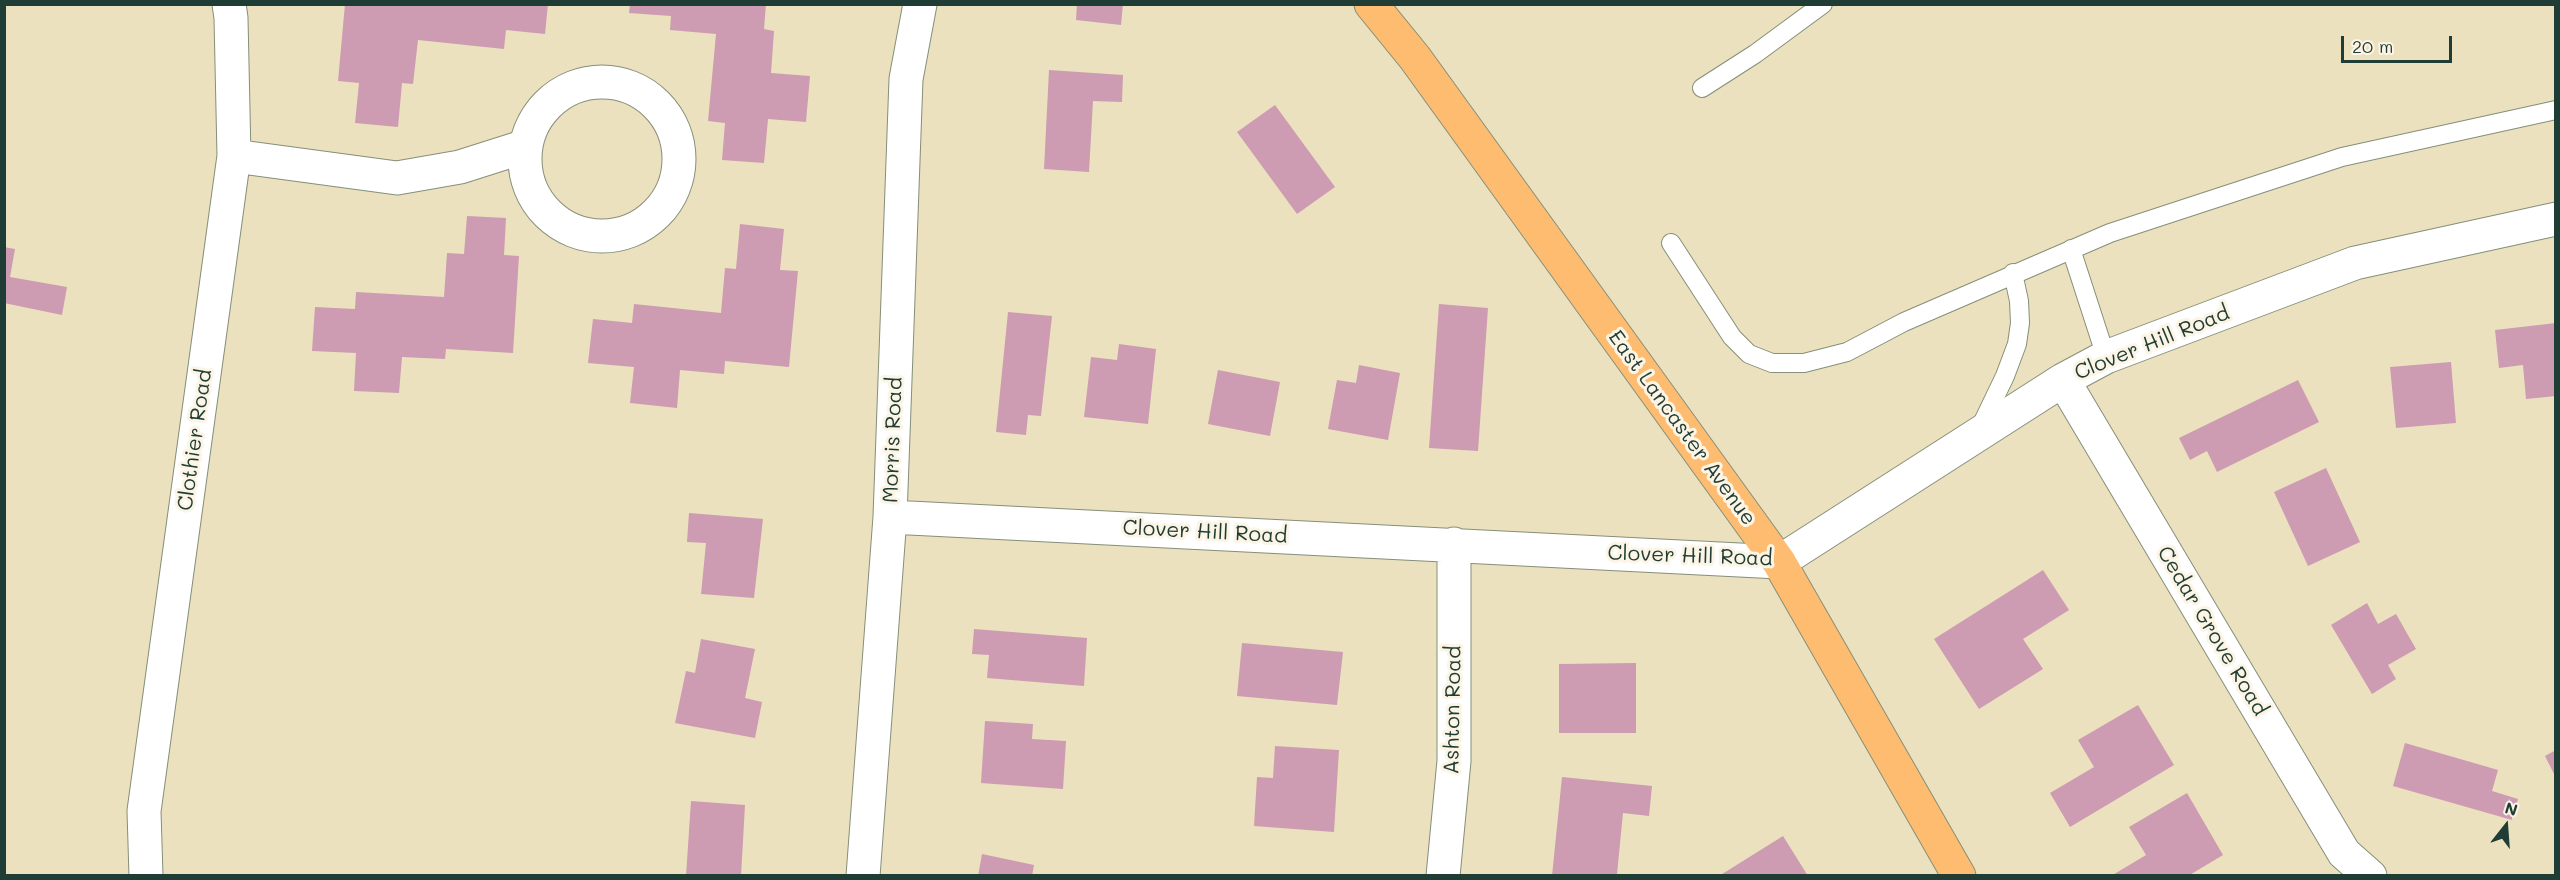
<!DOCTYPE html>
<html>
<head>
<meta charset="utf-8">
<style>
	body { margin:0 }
	#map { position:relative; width:2560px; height:880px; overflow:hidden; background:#ebe1be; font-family:Mali,sans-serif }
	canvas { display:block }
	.frame { position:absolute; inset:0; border:6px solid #1f3d34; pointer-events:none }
	.north { position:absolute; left:2476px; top:796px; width:60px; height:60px; -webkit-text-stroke:4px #fcf5e5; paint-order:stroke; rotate:17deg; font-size:16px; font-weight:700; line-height:24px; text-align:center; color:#1f3d34 }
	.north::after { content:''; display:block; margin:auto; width:21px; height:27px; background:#1f3d34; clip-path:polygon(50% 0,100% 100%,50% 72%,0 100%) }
	.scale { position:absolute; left:2341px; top:36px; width:111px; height:27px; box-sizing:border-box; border:3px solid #1f3d34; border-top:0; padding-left:8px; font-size:18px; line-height:21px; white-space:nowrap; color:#1f3d34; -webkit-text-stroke:4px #fcf5e5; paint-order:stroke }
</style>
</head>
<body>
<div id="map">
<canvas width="2560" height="880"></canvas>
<div class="frame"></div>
<div class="north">N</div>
<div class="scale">20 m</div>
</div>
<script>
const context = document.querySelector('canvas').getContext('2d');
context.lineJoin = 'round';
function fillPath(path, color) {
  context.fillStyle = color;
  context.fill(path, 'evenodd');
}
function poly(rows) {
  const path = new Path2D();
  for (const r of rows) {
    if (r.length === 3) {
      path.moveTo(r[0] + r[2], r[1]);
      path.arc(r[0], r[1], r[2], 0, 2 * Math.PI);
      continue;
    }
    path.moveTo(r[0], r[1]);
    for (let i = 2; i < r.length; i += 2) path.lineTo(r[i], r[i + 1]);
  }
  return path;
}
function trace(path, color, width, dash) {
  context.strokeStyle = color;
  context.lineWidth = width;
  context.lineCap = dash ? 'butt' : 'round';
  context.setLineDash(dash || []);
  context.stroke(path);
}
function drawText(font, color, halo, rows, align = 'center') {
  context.font = font + ' Mali,sans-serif';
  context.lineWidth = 6;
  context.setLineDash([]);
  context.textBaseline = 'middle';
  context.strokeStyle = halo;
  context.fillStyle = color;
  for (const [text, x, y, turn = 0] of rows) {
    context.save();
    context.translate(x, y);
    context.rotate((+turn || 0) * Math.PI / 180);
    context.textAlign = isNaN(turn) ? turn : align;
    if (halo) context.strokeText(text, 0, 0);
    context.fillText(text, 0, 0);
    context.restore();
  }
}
fillPath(poly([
	[345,4,548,4,545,34,506,30,504,49,418,40,413,84,402,83,398,127,355,123,359,83,338,81],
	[630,4,766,4,764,29,774,31,771,73,810,76,806,122,768,119,764,163,722,160,725,123,708,121,716,34,670,30,671,16,629,13],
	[1077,4,1123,4,1121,25,1076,20],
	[1049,70,1123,75,1122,102,1093,101,1089,172,1044,169],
	[1275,105,1335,187,1297,214,1237,132],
	[467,216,506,218,504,255,519,256,513,353,446,349,445,359,402,357,399,393,354,391,356,353,312,351,315,307,355,309,356,292,444,297,447,253,464,254],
	[740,224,784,229,780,270,798,271,789,367,725,361,724,374,680,370,677,408,630,403,634,367,588,363,593,319,632,323,634,304,721,313,725,268,736,269],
	[4,247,15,249,10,277,67,287,62,315,4,303],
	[1439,304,1488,308,1478,451,1429,448],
	[1008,312,1052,316,1041,416,1028,415,1026,435,996,432],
	[2556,323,2556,396,2526,399,2523,365,2499,368,2495,330],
	[1119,344,1156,349,1148,424,1084,417,1091,357,1117,360],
	[2451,362,2456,423,2396,428,2390,367],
	[1359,365,1400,373,1388,440,1328,429,1337,380,1356,383],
	[1218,370,1280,382,1270,436,1208,424],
	[2298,380,2319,422,2217,472,2207,451,2190,460,2179,438],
	[2326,468,2360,542,2308,566,2274,492],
	[689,513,763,519,754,598,701,594,706,543,687,542],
	[2043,570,2069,610,2023,639,2043,669,1979,709,1934,639],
	[2367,603,2378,624,2396,614,2416,649,2388,665,2396,679,2372,694,2331,625],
	[974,629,1087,638,1084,686,987,678,989,655,972,654],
	[701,639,755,649,745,698,762,702,755,738,675,723,686,671,695,673],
	[1242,643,1343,652,1337,705,1237,696],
	[1636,663,1636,733,1559,733,1559,664],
	[2138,705,2174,765,2070,827,2050,793,2094,767,2078,740],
	[985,721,1033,724,1032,739,1066,741,1063,789,981,783],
	[2405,743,2498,770,2492,791,2518,799,2512,820,2393,786],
	[1275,746,1339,750,1334,832,1254,826,1257,777,1273,778],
	[2556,750,2556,778,2545,756],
	[1562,777,1652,786,1649,816,1623,813,1617,874,1552,876],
	[2187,793,2223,855,2188,876,2111,876,2146,855,2129,827],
	[691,801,745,805,741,876,686,876],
	[1783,836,1808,876,1719,876],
	[982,854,1034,865,1032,876,978,876]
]), '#cd9bb2');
const service = poly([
	[1702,88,1755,54,1823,4],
	[1671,243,1732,337,1749,354,1772,363,1804,363,1847,352,1904,322,2110,233,2342,157,2556,110],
	[2071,249,2106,357],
	[1980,428,2005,376,2017,344,2020,323,2019,301,2013,273]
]);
const minor = poly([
	[602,159,77],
	[234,156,397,178,460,167,526,146],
	[2063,380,2344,853,2370,876],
	[890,517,1779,562,2063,380,2106,357,2355,263,2556,219],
	[146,876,144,811,234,156,231,18,229,4],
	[863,876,890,517,906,79,920,4],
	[1443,876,1454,761,1454,544]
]);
const trunk = poly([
	[1371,4,1415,58,1779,562,1959,876]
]);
trace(service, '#858f79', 20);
trace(minor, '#858f79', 35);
trace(trunk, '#858f79', 35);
trace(service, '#fff', 18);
trace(minor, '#fff', 33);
trace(trunk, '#febc70', 33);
drawText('21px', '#1f3d34', '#fcf5e5', [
	["Clover Hill Road",2152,343,-22],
	["East Lancaster Avenue",1682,428,54],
	["Clothier Road",195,440,-82],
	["Morris Road",893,440,-88],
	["Clover Hill Road",1205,532,3],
	["Clover Hill Road",1690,556,2],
	["Cedar Grove Road",2212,631,59],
	["Ashton Road",1453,710,-89]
]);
</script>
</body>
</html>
